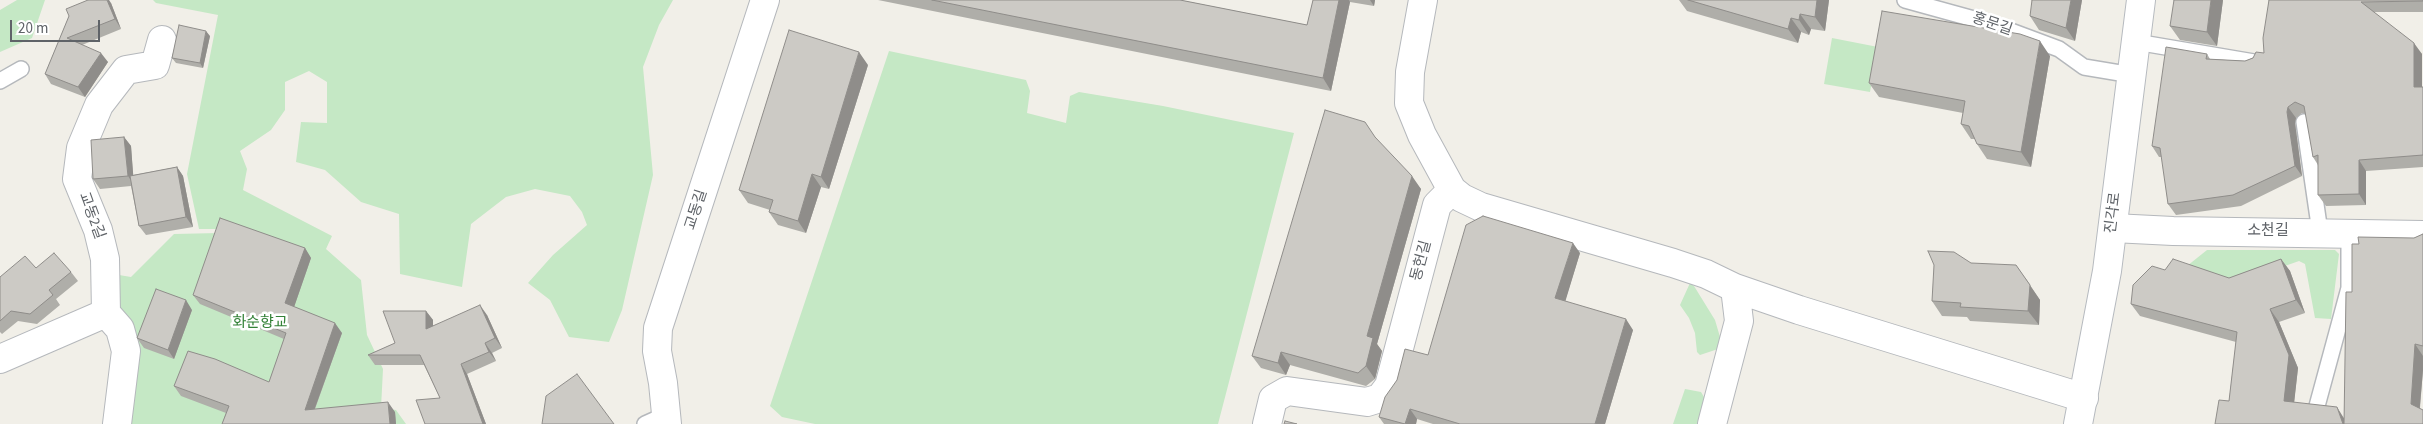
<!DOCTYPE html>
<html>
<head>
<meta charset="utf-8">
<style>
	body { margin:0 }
	#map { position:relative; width:2423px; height:424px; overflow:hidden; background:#f1efe8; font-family:"Source Sans 3",sans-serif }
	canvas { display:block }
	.scale { position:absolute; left:10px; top:20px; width:90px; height:22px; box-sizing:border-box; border:2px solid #5f6368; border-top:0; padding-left:6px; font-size:15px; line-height:18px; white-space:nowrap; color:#5f6368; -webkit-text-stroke:4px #fff; paint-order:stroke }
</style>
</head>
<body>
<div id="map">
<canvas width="2423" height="424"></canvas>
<div class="scale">20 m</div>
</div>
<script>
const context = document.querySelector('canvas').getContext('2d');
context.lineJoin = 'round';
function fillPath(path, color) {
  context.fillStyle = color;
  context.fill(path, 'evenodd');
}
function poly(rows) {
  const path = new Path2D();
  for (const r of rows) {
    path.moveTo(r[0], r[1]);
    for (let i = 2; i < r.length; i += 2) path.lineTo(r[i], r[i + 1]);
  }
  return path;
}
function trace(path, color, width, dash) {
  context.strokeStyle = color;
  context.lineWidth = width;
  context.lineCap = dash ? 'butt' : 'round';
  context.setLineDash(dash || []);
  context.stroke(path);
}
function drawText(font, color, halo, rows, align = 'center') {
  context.font = font + ' "Source Sans 3","Noto Sans KR",sans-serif';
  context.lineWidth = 5;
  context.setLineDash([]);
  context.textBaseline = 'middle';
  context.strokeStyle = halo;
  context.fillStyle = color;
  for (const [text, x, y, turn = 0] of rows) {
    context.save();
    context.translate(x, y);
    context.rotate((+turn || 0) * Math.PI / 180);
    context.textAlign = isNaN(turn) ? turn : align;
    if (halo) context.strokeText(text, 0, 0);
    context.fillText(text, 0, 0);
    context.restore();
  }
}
fillPath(poly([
	[17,0,45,0,32,38,0,52,0,10],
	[153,0,673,0,659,25,643,67,653,175,622,310,609,342,569,337,550,300,528,283,553,255,587,225,582,212,570,196,535,189,506,197,471,224,462,287,400,274,399,214,361,202,325,170,296,162,301,122,327,123,327,82,309,71,285,82,285,110,271,130,240,151,247,169,243,190,332,236,326,249,361,280,367,335,383,369,381,408,396,410,406,424,122,424,117,310,119,275,131,277,174,234,219,233,221,229,199,229,187,174,218,15,156,3],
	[1832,38,1878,47,1870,92,1824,84],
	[889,51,1026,80,1030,91,1027,113,1066,123,1070,96,1079,92,1163,106,1294,133,1218,424,815,424,782,417,770,406],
	[2207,250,2335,250,2339,254,2331,319,2315,318,2305,264,2299,261,2231,285,2187,266],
	[1690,283,1694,286,1715,320,1720,337,1718,349,1700,355,1697,352,1695,333,1689,318,1680,305],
	[1685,389,1701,392,1707,402,1701,424,1673,424]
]), '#c5e8c5');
const lane = poly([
	[1905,0,1992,24,2059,49,2084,67,2132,75],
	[2136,42,2254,62],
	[0,81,21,69],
	[2304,122,2320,232],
	[2317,406,2349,288,2349,233],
	[645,424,665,415]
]);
const street = poly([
	[1452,190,1462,198,1481,207,1673,263,1706,274,1735,288,1799,310,2084,398],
	[2113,228,2173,231,2423,235],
	[0,359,106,313],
	[117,424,126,351,120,329,106,313,105,259,98,230,77,179,81,148,99,105,126,70,155,65,162,40],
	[667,424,663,383,657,351,658,328,765,0],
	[1267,424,1273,399,1287,391,1367,402,1380,398,1389,386,1437,205,1452,190,1422,135,1409,103,1410,72,1423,0],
	[1712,424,1739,321,1735,288]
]);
const secondary = poly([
	[2078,424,2107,271,2141,0]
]);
trace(lane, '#b5b8bc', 18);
trace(street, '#b5b8bc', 30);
trace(secondary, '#b6babf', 30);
trace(lane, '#fff', 15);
trace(street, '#fff', 28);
trace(secondary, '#fff', 28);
fillPath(poly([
	[878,0,1180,0,1307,25,1313,0,1375,0,1374,6,1350,2,1331,91],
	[1679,0,1829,0,1825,31,1811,29,1809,35,1801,32,1798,43,1687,11],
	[2082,0,2075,41,2039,30,2030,16],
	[2223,0,2217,46,2180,40,2170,26],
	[2269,0,2423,0,2423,12,2374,12,2422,54,2422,87,2423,87,2423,167,2366,171,2366,205,2326,206,2318,195,2318,165,2313,157,2306,114,2302,113,2296,118,2295,123,2302,176,2241,206,2176,215,2168,204,2162,157,2159,157,2152,146,2207,54,2210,59,2245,61,2264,53],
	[111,3,121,29,82,45,108,62,85,97,51,84,45,74,69,16],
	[210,36,203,68,176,63,172,58],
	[2050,56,2031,167,1987,159,1977,144,1975,139,1971,139,1961,124,1963,113,1879,97,1869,83],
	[868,65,829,189,821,187,806,233,778,225,769,212,770,210,748,203,739,190],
	[124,137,131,146,133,175,177,167,183,176,193,227,146,235,139,226,131,186,100,189,93,179],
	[1377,140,1421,189,1377,344,1382,351,1375,379,1366,386,1290,365,1286,375,1261,368,1252,356],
	[2423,234,2423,370,2420,408,2423,424,2215,424,2229,401,2236,342,2140,316,2131,304,2165,270,2229,278,2281,259,2290,271,2305,313,2279,322,2298,368,2294,402,2344,418,2352,292,2359,244,2414,238],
	[305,248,311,258,294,307,342,333,315,409,395,412,396,424,222,424,226,413,181,396,174,386,269,382,284,339,200,304,193,295],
	[1580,253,1565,301,1633,330,1605,424,1433,424,1417,419,1416,424,1384,424,1379,417,1428,355],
	[1971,263,2026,279,2040,300,2039,325,1970,321,1967,317,1942,316,1932,301],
	[36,268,71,272,78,281,56,299,60,305,37,324,18,321,2,334,0,332,0,277],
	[192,310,174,359,144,348,137,338],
	[426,311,433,320,433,326,487,315,502,348,492,353,496,361,467,374,486,424,425,424,440,398,424,365,375,365,368,355,395,343]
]), '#afaea9');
fillPath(poly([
	[107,0,109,0,111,3,121,29,115,19],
	[1339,0,1349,0,1350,2,1331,91,1323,78],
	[1370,0,1375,0,1374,6],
	[1817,0,1829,0,1825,31,1815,17],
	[2071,0,2082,0,2075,41,2066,28],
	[2211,0,2223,0,2217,46,2207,32],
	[1800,14,1811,29,1809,35,1799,20],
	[1791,18,1801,32,1798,43,1788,29],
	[206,31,210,36,203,68,200,63],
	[2040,41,2050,56,2031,167,2021,152],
	[2414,43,2422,54,2422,97,2414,87],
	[859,52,868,65,829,189,821,177],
	[101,53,108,62,85,97,78,87],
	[2288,107,2296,118,2295,123,2302,176,2295,166,2287,112],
	[124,137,131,146,134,185,128,176],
	[2359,160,2366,171,2366,205,2359,194],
	[177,167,183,176,193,227,186,217],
	[812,174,821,187,806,233,798,221],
	[1412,176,1421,189,1377,344,1382,351,1375,379,1366,366,1367,336],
	[1573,243,1580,253,1563,309,1555,298],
	[305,248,311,258,292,313,285,303],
	[2281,259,2290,271,2305,313,2296,300],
	[2016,265,2040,300,2039,325,2028,311],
	[186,300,192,310,174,359,168,350],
	[480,305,487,315,502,348,495,338],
	[2270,309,2279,322,2298,368,2293,413,2284,401],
	[426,311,433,320,433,339,426,329],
	[1626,319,1633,330,1605,424,1595,424],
	[335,323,342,333,311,419,305,410],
	[485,343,492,353,496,361,489,352],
	[2415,344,2423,356,2423,370,2419,416,2411,404],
	[1281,352,1290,365,1286,375,1278,363],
	[461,364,467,374,486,424,483,424],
	[388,402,395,412,396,424,390,424],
	[2337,407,2345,420,2347,424,2343,424],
	[1410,409,1417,419,1416,424,1405,424]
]), '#8f8d8a');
const building = poly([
	[88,0,107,0,115,19,67,38,101,53,78,87,45,74,69,16,66,9,88,0],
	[932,0,1180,0,1307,25,1313,0,1339,0,1323,78,932,0],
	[1688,0,1817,0,1815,17,1800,14,1799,20,1791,18,1788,29,1688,0],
	[2032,0,2071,0,2066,28,2030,16,2032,0],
	[2174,0,2211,0,2207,32,2170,26,2174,0],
	[2269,0,2423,0,2423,1,2361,2,2414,43,2414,87,2423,87,2423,155,2359,160,2359,194,2318,195,2318,155,2313,157,2304,106,2295,102,2288,107,2287,112,2295,166,2233,195,2168,204,2160,148,2152,146,2166,47,2207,54,2206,59,2245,61,2253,58,2256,52,2264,53,2263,38,2269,0],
	[1882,11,2020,34,2040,41,2021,152,1977,144,1969,126,1961,124,1965,101,1869,83,1882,11],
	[179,25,206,31,200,63,172,58,179,25],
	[789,30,859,52,821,177,812,174,798,221,769,212,773,200,739,190,789,30],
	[1325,110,1365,122,1375,137,1412,176,1367,336,1373,338,1366,366,1358,373,1281,352,1278,363,1252,356,1325,110],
	[124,137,128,176,93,179,91,140,124,137],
	[177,167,186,217,139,226,130,176,177,167],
	[1483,216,1573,243,1555,298,1626,319,1595,424,1460,424,1410,409,1405,424,1379,417,1385,397,1397,380,1405,349,1428,355,1466,225,1483,216],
	[220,218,305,248,285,303,335,323,305,410,388,402,390,424,222,424,229,406,174,386,188,351,215,359,269,382,286,333,193,295,220,218],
	[2423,234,2423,346,2415,344,2411,404,2423,410,2423,424,2344,424,2346,292,2352,292,2352,244,2359,244,2358,237,2414,238,2423,234],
	[1928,251,1954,252,1971,263,2016,265,2030,285,2028,311,1960,307,1961,303,1932,301,1934,265,1928,251],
	[54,253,71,272,49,290,53,295,30,314,11,311,0,321,0,277,25,256,36,268,54,253],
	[2173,259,2229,278,2281,259,2296,300,2270,309,2289,355,2284,401,2337,407,2343,424,2215,424,2219,400,2229,401,2237,332,2131,304,2133,285,2152,266,2165,270,2173,259],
	[156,289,186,300,168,350,137,338,156,289],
	[480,305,495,338,485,343,489,352,461,364,483,424,425,424,416,400,440,398,420,355,368,355,395,343,383,311,426,311,426,329,480,305],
	[577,374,614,424,542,424,546,396,577,374],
	[1285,421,1297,424,1284,424,1285,421]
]);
fillPath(building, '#cccac5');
trace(building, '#8f8d8a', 1);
drawText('15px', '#5f6368', '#fff', [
	["홍문길",1992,25,19],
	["교동길",697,210,-72],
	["진각로",2114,213,-83],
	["교동2길",91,216,70],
	["소천길",2268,232],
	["동헌길",1422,261,-75]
]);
drawText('15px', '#348238', '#fff', [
	["화순향교",260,324]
]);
</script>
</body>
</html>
